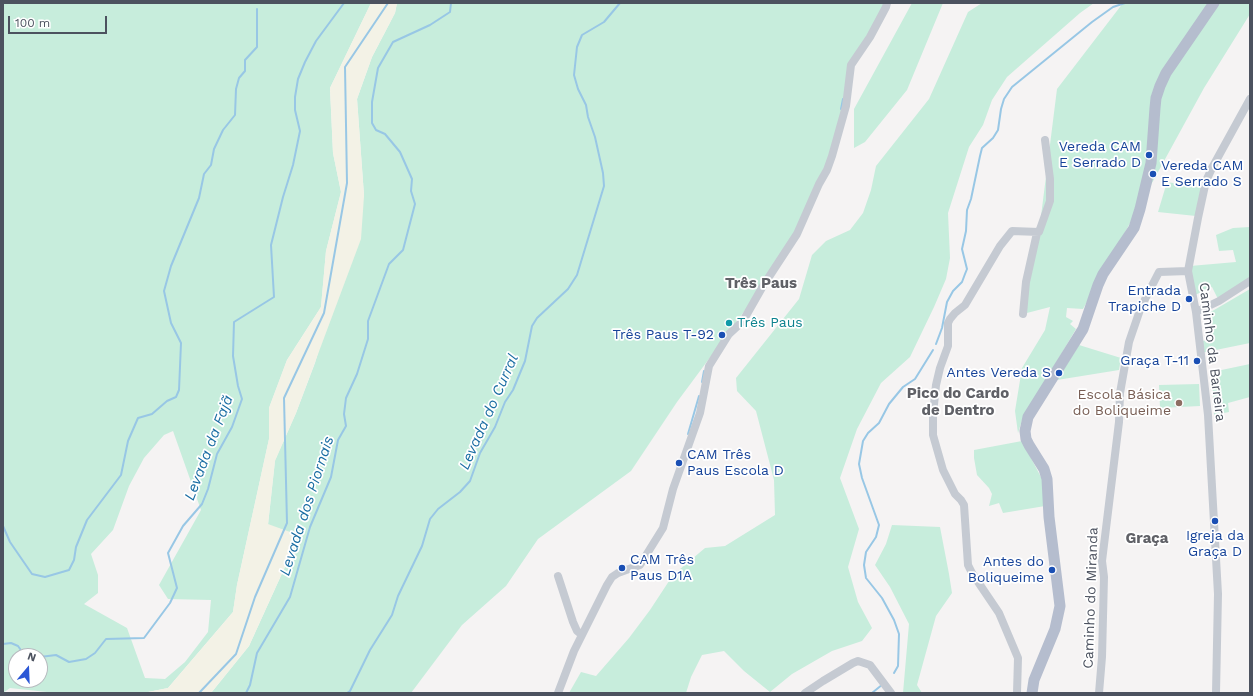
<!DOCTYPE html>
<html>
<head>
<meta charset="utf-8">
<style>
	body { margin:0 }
	#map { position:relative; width:1253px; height:696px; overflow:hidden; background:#f5f3f3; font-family:"Work Sans",sans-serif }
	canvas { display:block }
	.frame { position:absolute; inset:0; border:4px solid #4c525f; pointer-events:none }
	.north { position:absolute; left:8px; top:648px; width:40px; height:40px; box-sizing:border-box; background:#fff; border:1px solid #b7babf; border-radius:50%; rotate:19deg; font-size:11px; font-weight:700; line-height:16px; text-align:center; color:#4c525f }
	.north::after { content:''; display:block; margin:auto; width:14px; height:18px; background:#2c57d5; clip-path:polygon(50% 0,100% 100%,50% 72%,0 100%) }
	.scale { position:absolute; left:8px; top:16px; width:99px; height:18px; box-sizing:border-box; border:2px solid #4c525f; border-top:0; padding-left:5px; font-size:12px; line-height:14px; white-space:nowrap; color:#4c525f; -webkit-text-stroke:3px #fff; paint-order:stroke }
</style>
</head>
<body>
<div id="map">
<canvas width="1253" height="696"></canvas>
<div class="frame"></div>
<div class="north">N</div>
<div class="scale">100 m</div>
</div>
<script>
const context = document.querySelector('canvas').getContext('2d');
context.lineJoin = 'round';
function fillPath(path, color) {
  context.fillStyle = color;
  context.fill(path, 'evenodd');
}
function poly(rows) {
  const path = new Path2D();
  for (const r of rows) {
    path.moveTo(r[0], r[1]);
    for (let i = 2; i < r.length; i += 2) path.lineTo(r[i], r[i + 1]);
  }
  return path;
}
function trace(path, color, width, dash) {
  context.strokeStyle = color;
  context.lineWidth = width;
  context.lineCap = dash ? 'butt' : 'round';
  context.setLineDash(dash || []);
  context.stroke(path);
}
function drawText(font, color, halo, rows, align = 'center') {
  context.font = font + ' "Work Sans",sans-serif';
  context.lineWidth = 3.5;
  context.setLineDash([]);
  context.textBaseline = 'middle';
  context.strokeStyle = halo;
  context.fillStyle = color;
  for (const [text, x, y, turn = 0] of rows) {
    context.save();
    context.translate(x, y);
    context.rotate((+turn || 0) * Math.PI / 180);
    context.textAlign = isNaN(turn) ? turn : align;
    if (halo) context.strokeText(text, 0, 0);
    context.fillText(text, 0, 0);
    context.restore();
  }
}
fillPath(poly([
	[3,3,371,3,330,88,333,153,341,192,326,251,321,307,287,360,269,408,269,439,237,585,233,612,168,688,143,693,56,693,10,688,3,693],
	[173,431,201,510,159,585,168,599,211,600,208,632,185,662,165,679,145,678,127,628,84,604,98,593,98,575,91,554,113,530,129,486,144,458,164,435],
	[16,656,40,656,40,680,16,680],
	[397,3,887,3,851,65,832,156,797,234,763,286,677,402,631,471,538,539,506,586,462,625,411,693,211,693,249,646,294,547,298,535,268,525,275,460,296,413,315,363,364,195,357,99,372,57,395,13],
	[912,3,943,3,907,90,865,142,854,148,854,109],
	[982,3,1094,3,1080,13,1007,77,992,100,983,125,969,147,948,213,950,258,946,279,934,307,910,357,881,383,857,429,840,478,859,529,848,567,858,602,872,628,862,641,832,651,792,674,770,692,744,671,724,651,702,655,691,677,686,693,569,693,581,672,596,676,629,638,650,610,673,575,705,548,725,546,775,515,774,480,756,411,737,391,736,378,799,299,812,255,826,241,850,230,863,213,871,190,876,166,929,99,968,12],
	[1123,3,1250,3,1250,14,1204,88,1083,309,1067,308,1066,317,1073,321,1070,324,1076,329,1022,420,1018,433,1015,411,1022,368,1045,330,1050,307,1023,314,1039,232,1057,89],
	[1167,182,1202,188,1196,216,1158,212],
	[1250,227,1250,281,1219,301,1212,287,1193,296,1190,266,1236,262,1233,250,1219,251,1216,235,1233,228],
	[1250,289,1250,343,1201,353,1199,341,1214,340,1209,313],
	[1079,345,1121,358,1119,370,1057,380],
	[1250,364,1250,397,1228,403,1229,412,1214,415,1212,372],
	[1199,384,1200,406,1160,408,1159,385],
	[1022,441,1042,479,1045,506,1003,513,999,503,989,506,992,494,989,488,977,475,974,458,974,450],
	[892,525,940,527,949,574,952,593,936,616,917,685,922,693,903,693,909,624,890,587,875,565,886,544]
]), '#c7eddc');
fillPath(poly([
	[371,3,397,3,395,13,372,57,357,99,364,196,361,239,296,413,275,461,268,524,298,535,294,547,249,646,211,693,143,693,168,688,233,612,237,585,269,439,269,408,287,360,321,307,326,251,341,192,333,153,330,88]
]), '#f3f2e6');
trace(poly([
	[841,109,843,99],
	[936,344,942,328,947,302,953,291,962,282,965,274,967,269,962,249,966,231,967,210,971,199,980,156,982,148,993,138,998,130,1001,109,1004,99,1012,87,1092,22,1113,7,1125,3],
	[702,382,704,371],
	[688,434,699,396],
	[3,526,10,542,32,574,45,577,69,570,74,560,76,547,87,520,121,475,128,441,138,418,152,414,167,401,176,397,179,390,181,343,171,323,164,291,171,266,199,198,204,174,211,165,214,149,223,130,235,115,236,89,239,78,245,71,245,60,257,47,257,9],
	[3,644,11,643,18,646,25,656],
	[40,657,56,655,69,662,86,659,95,653,106,639,144,638,170,603,177,588,168,553,183,526,202,504,208,489,217,454,232,427,242,399,238,386,233,356,234,322,274,297,271,245,283,197,293,165,300,131,295,110,295,97,298,79,305,62,316,41,344,3],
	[894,673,898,666,899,634,894,620,882,598,866,578,864,565,866,552,876,537,879,525,862,478,859,464,863,441,868,433,879,423,889,404,903,387,915,379,933,350],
	[199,693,236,654,255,597,287,523,284,398,324,313,347,183,345,67,388,3],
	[246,693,250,685,257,653,290,597,310,527,331,477,338,440,346,426,344,414,346,398,357,374,368,339,368,321,389,264,403,250,415,204,411,191,412,179,400,152,385,134,376,130,372,123,372,102,378,68,393,42,430,25,450,12,451,3],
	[347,693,350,691,370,650,392,615,398,596,422,546,430,519,438,509,460,492,470,481,480,453,495,427,505,402,513,390,525,361,532,326,537,318,568,289,577,275,604,186,603,173,595,137,588,117,586,105,578,89,574,75,577,47,582,35,604,22,620,3],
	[872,693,883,684]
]), '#98c7e5', 2);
trace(poly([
	[1196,312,1219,301,1250,281],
	[1023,314,1026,282,1037,233],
	[558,576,573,622,577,631,582,635],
	[558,693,574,651,607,585,612,577,618,573,640,565,663,528,673,489,700,413,709,366,729,334,743,321,763,286,797,234,819,184,827,170,832,156,846,106,851,65,870,37,886,7,887,3],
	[805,693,823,681,853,663,858,661,870,665,891,693],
	[1017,693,1018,658,999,613,972,573,968,565,964,505,961,500,955,494,943,470,933,435,933,414,936,385,940,368,948,346,948,323,950,319,955,313,965,305,1000,246,1012,231,1039,232,1050,201,1050,179,1045,140],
	[1099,693,1102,657,1104,577,1102,561,1119,422,1120,393,1129,342,1141,307,1159,272,1188,271],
	[1216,693,1218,594,1208,415,1196,312,1188,271,1198,218,1206,181,1212,168,1250,99]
]), '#c5cad2', 8);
trace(poly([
	[1032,693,1034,680,1055,629,1060,606,1049,517,1047,479,1044,469,1029,445,1026,439,1025,431,1028,417,1083,329,1098,285,1103,274,1134,228,1140,209,1151,163,1155,108,1156,98,1160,86,1166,73,1214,3]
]), '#b5bdce', 11);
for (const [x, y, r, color] of [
	[1149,155,4,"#1a4fb4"],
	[1153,174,4,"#1a4fb4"],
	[1189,299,4,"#1a4fb4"],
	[729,323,4,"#0f9aa8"],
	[722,335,4,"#1a4fb4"],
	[1197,361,4,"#1a4fb4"],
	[1059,373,4,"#1a4fb4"],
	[1179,403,4,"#8d6e63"],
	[679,463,4,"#1a4fb4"],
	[1215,521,4,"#1a4fb4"],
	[622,568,4,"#1a4fb4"],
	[1052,570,4,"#1a4fb4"]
]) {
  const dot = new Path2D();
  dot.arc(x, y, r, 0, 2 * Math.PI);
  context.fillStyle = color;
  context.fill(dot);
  trace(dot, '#fff', 1.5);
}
drawText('14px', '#164399', '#fff', [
	["Vereda CAM",1141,147],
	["E Serrado D",1141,163],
	["Vereda CAM",1161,166,"left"],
	["E Serrado S",1161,182,"left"],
	["Entrada",1181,291],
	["Trapiche D",1181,307],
	["Três Paus T-92",714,335],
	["Graça T-11",1189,361],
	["Antes Vereda S",1051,373],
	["CAM Três",687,455,"left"],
	["Paus Escola D",687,471,"left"],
	["Igreja da",1215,536,"center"],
	["Graça D",1215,552,"center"],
	["CAM Três",630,560,"left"],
	["Paus D1A",630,576,"left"],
	["Antes do",1044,562],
	["Boliqueime",1044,578]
], 'right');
drawText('14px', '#0d838f', '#fff', [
	["Três Paus",737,323]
], 'left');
drawText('14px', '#4c525f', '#fff', [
	["Caminho da Barreira",1212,352,83],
	["Caminho do Miranda",1091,598,-88]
]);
drawText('14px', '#785e54', '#fff', [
	["Escola Básica",1171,395],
	["do Boliqueime",1171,411]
], 'right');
drawText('bold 15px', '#606167', '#fff', [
	["Três Paus",761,284],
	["Pico do Cardo",958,394],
	["de Dentro",958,411],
	["Graça",1147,539]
]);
drawText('italic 15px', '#1a6da3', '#fff', [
	["Levada do Curral",489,412,-66],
	["Levada da Fajã",209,448,-69],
	["Levada dos Piornais",307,506,-72]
]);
</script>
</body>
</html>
